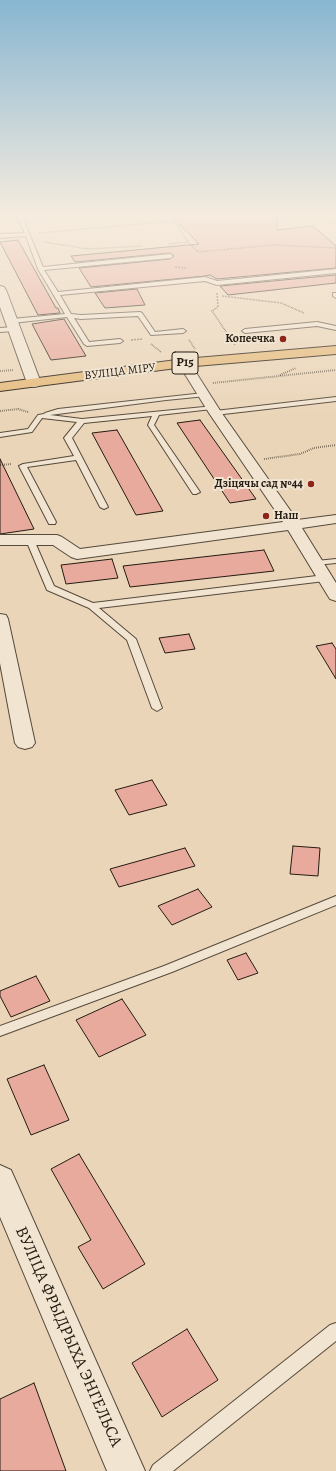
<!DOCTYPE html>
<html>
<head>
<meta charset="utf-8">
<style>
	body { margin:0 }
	canvas { display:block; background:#ead5b8 }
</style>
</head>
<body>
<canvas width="336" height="1471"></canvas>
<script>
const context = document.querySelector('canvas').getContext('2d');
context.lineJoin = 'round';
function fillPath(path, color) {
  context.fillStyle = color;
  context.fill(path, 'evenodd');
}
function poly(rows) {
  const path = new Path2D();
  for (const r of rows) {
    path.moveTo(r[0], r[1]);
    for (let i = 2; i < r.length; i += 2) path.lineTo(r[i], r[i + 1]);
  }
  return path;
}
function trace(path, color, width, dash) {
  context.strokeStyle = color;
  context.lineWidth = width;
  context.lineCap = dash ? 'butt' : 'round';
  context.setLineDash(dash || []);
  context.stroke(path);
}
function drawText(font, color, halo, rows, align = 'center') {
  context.font = font + ' Alegreya,serif';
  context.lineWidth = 4;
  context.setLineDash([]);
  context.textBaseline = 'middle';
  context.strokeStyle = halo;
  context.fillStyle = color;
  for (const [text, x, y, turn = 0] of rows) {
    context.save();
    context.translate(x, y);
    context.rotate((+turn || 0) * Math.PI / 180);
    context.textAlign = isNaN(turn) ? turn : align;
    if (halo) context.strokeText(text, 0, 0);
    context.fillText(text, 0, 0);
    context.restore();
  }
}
const building = poly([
	[170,215,277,215,277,230,313,226,336,246,336,268,217,279,210,275,205,276,91,287,79,268,170,259,174,256,170,253,75,262,71,256,199,244,170,215],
	[18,240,56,308,58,308,60,313,38,315,0,242,18,240],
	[336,275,336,283,228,295,220,286,336,275],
	[137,289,145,305,105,308,95,293,137,289],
	[64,319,86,356,51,360,32,324,64,319],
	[200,420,256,499,230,503,177,423,200,420],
	[117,430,163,511,136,515,92,433,117,430],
	[0,459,34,529,0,534,0,459],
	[264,550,274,571,130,587,123,566,264,550],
	[112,559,118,578,66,584,61,565,112,559],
	[189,634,195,649,165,653,159,638,189,634],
	[332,643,336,649,336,679,316,646,332,643],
	[152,780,167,805,129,815,115,790,152,780],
	[293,846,320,848,318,876,290,874,293,846],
	[185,848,195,866,119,887,110,869,185,848],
	[198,889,212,907,172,925,158,906,198,889],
	[246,953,258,973,238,980,227,960,246,953],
	[36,976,50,1001,11,1017,0,996,0,991,36,976],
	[122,999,146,1035,99,1057,76,1020,122,999],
	[44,1065,69,1120,31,1135,7,1079,44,1065],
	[79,1154,145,1264,103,1289,78,1247,91,1240,51,1169,79,1154],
	[187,1329,218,1380,162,1417,132,1363,187,1329],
	[34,1383,66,1471,0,1471,0,1399,34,1383]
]);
fillPath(building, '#e7aa9c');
trace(building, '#241c12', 1);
const service = poly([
	[16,215,20,215,21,216,61,215,23,219,43,267,170,254,173,256,170,258,44,270,58,292,205,277,217,281,336,269,336,273,217,285,205,281,60,295,71,314,81,315,140,312,142,313,155,332,183,329,186,331,183,333,151,335,138,316,81,319,74,318,89,342,120,339,123,341,120,343,87,346,84,344,67,317,12,323,9,321,12,319,65,314,38,269,26,236,0,238,0,234,25,233,16,215],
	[333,293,336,293,336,298,333,296,333,293],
	[317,322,336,326,336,330,317,326,245,333,242,331,245,329,317,322],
	[0,328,14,327,17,329,14,331,0,332,0,328],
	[204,393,207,395,206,396,166,400,50,415,82,419,214,406,215,407,212,409,159,415,154,425,200,492,196,494,193,494,148,425,152,416,84,423,72,438,108,507,104,509,100,507,76,460,27,467,56,522,55,524,49,524,19,466,23,464,74,456,64,438,77,422,42,418,32,432,0,437,0,433,28,429,38,415,44,414,45,413,58,409,204,393],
	[336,397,336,401,215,415,212,413,215,411,336,397],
	[27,538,30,538,34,540,54,586,93,603,325,575,329,578,325,581,99,608,136,639,162,708,157,711,152,708,127,640,89,608,47,590,26,540,27,538],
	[336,559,336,563,316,565,312,563,316,561,336,559],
	[336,896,336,905,172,972,0,1036,0,1026,164,966,336,896],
	[336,1323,336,1341,173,1471,150,1471,153,1465,330,1325,336,1323]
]);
const minor = poly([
	[184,359,188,360,221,412,297,520,336,515,336,523,302,528,336,583,336,601,330,599,328,596,288,530,77,559,71,557,53,545,0,545,0,535,57,535,62,537,80,549,283,522,209,413,178,363,180,360,184,359],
	[0,614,6,615,8,619,35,743,32,747,25,749,18,747,15,743,0,663,0,614]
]);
const tertiary = poly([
	[329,215,336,215,336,221,332,220,329,215],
	[0,286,4,287,6,290,41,383,39,386,34,387,29,386,27,383,0,307,0,286],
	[0,1165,11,1170,145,1471,107,1471,0,1217,0,1165]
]);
const primary = poly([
	[336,346,336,354,184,367,0,391,0,383,184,359,336,346]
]);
trace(service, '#564a3c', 2);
trace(minor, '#564a3c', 2);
trace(tertiary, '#564a3c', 2);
trace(primary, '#241c12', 2);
trace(poly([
	[174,221,176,215],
	[39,233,174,221,189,243,198,252,273,245,336,248],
	[44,242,88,249,142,246],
	[169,244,188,242],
	[175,267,186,268],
	[217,293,218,307,212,311,235,345],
	[222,296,281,303,304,313],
	[131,340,142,339],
	[189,340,195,349],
	[151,344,161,352]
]), '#241c12', 1.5, [0.5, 1]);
trace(poly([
	[0,371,13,370],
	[280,375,296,368],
	[213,383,336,370],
	[0,411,18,409,28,412],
	[264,459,300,454,314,448,336,445],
	[0,465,11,464]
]), '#241c12', 2, [0.5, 1.5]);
fillPath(service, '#f1e4d1');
fillPath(minor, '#f1e4d1');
fillPath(tertiary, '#f1e4d1');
fillPath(primary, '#e5ba7c');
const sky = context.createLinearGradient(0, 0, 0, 421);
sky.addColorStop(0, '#88b6d1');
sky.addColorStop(0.51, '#f6ecdf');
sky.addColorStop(1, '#f6ecdf00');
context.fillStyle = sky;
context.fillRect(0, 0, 336, 421);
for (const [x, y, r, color] of [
	[283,339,4,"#8f2418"],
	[311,484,4,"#8f2418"],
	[266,516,4,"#8f2418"]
]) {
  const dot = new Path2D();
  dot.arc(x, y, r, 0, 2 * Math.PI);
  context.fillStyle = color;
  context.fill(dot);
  trace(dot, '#f1e4d1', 1.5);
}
drawText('bold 12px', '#241c12', '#f1e4d1', [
	["Копеечка",275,339],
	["Дзіцячы сад №44",303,484],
	["Наш",274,516,"left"]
], 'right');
drawText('12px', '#241c12', '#f1e4d1', [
	["ВУЛІЦА МІРУ",120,372,-7]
]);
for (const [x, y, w] of [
	[185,363,26]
]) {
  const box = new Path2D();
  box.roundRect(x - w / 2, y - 11, w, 22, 3);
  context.fillStyle = '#f1e4d1';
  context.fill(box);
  trace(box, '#241c12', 1);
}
drawText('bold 13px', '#241c12', null, [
	["Р15",185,363]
]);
drawText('17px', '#241c12', '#f1e4d1', [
	["ВУЛІЦА ФРЫДРЫХА ЭНГЕЛЬСА",68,1337,66]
]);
</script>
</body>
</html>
